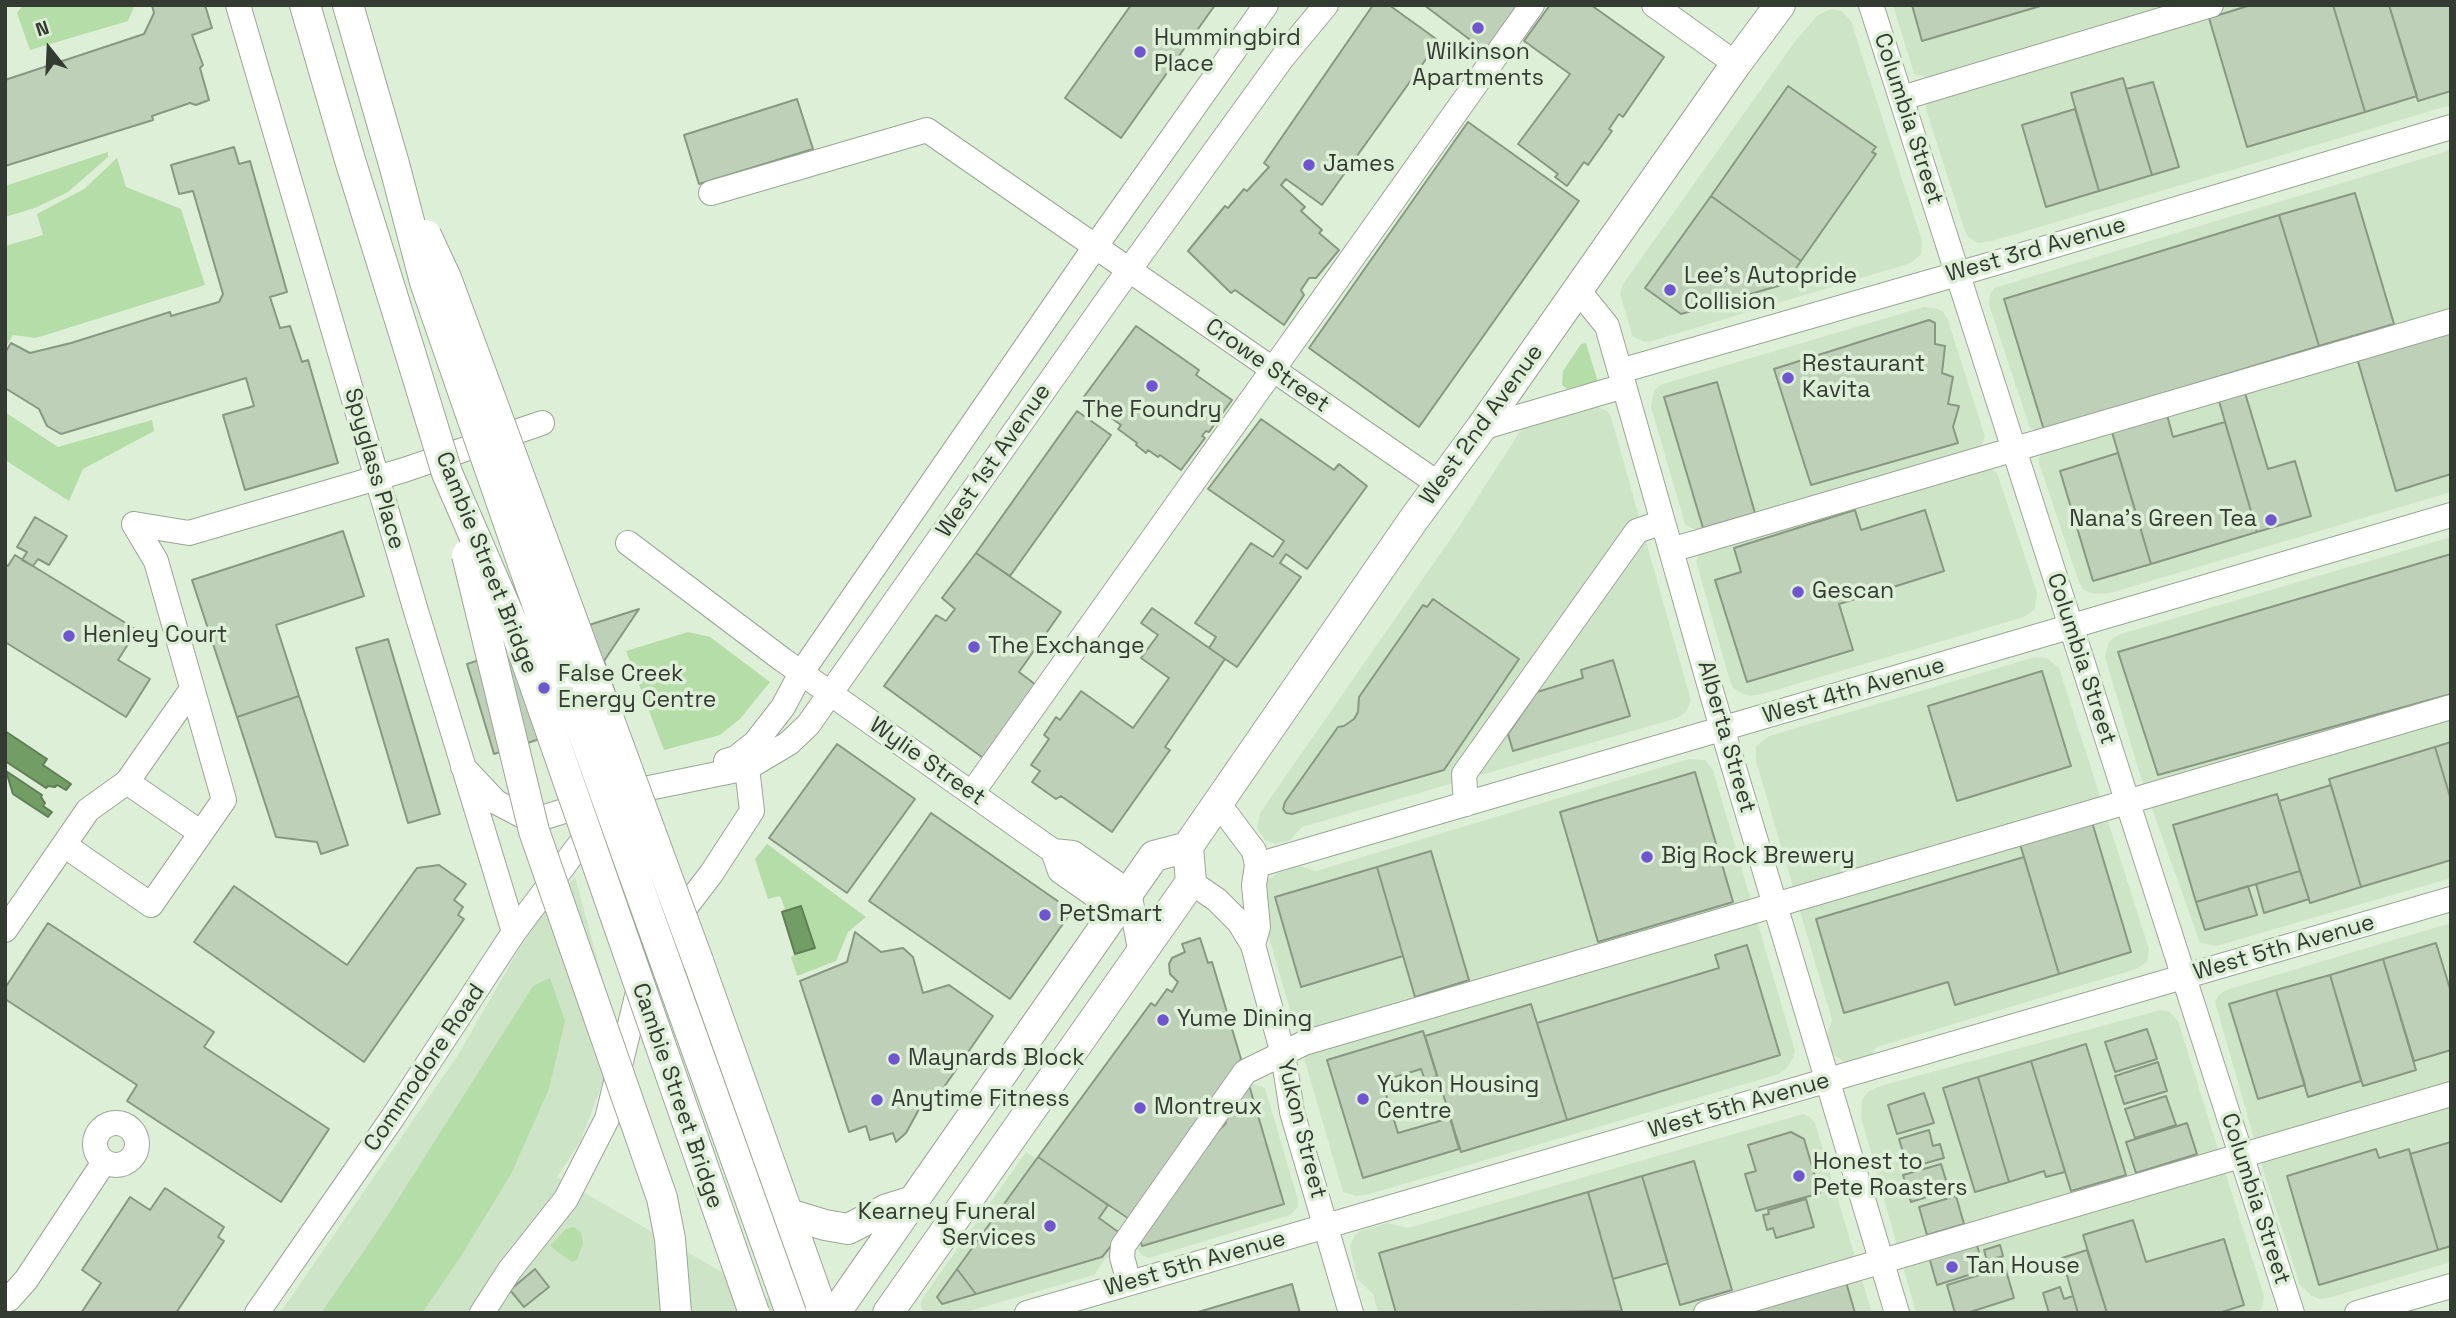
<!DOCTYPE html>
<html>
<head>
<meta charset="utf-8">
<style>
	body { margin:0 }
	#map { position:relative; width:2456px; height:1318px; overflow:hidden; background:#deefd8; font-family:"Space Grotesk",sans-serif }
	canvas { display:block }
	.frame { position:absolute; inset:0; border:7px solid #343b32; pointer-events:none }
	.north { position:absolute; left:14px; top:14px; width:70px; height:70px; -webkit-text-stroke:5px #deefd8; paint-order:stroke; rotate:342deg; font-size:19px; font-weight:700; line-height:28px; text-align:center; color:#343b32 }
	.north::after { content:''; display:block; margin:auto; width:24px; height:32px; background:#343b32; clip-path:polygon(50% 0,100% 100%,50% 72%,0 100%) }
</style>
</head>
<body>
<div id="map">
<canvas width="2456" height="1318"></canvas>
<div class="frame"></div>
<div class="north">N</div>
</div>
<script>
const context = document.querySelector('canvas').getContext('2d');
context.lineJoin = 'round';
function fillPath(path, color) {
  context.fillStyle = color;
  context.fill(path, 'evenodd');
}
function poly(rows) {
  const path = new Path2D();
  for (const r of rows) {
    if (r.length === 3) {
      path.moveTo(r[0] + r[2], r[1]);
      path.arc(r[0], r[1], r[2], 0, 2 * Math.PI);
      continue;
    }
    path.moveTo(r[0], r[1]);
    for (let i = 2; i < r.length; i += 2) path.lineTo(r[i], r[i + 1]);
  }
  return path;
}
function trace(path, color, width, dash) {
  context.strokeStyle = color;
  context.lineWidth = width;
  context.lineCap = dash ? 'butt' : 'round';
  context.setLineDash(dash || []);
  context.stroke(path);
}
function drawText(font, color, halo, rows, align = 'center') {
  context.font = font + ' "Space Grotesk",sans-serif';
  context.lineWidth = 7;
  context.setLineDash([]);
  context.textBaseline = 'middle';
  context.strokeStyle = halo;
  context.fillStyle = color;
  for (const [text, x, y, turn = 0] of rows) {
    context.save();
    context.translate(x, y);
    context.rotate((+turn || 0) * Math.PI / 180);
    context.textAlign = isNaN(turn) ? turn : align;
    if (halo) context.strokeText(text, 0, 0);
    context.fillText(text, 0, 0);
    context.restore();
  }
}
fillPath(poly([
	[1893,5,2451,5,2451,105,1992,241,1978,243,1968,237,1965,231,1926,109,1926,105,1935,96,1929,78,1914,74],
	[1831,9,1842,11,1851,21,1922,241,1921,254,1911,263,1652,341,1645,342,1633,337,1620,294,1623,284,1796,40,1818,15],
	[2451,150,2451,492,2110,593,2094,594,2084,590,2079,582,2039,463,2039,458,2043,453,2044,431,2031,429,2029,426,1989,304,1990,294,1994,288],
	[1924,307,1938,309,1944,313,1948,320,1985,437,1982,444,1974,450,1990,469,1997,473,2037,593,2035,609,2024,617,1762,694,1750,696,1743,694,1733,688,1729,678,1696,561,1699,555,1706,549,1701,530,1691,528,1685,524,1651,407,1654,391,1660,385,1673,381],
	[1593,405,1607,411,1611,417,1689,694,1691,700,1686,712,1677,718,1302,827,1290,840,1276,844,1265,840,1257,828,1260,813,1454,534,1523,427],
	[2451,537,2451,878,2216,946,2200,943,2141,778,2105,657,2108,644,2113,638,2121,634],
	[2035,657,2047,658,2059,668,2149,949,2147,962,2136,969,1877,1047,1870,1056,1852,1062,1843,1061,1835,1056,1832,1050,1827,1035,1832,1020,1756,761,1756,746,1769,736],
	[1689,759,1705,760,1713,770,1795,1051,1793,1058,1787,1068,1779,1074,1366,1195,1357,1196,1343,1192,1259,903,1264,883,1277,873,1300,866,1316,871],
	[575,877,619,1040,580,1142,557,1177,793,1313,280,1313,458,1055,537,918],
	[2451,923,2451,1262,2328,1298,2320,1299,2312,1296,2300,1285,2263,1170,2215,1002,2219,995,2226,990],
	[2161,1010,2170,1012,2178,1021,2264,1296,2263,1305,2258,1313,1916,1313,1861,1117,1862,1100,1868,1092,1880,1086],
	[1251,1083,1265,1088,1298,1200,1298,1207,1290,1215,1149,1258,1142,1255,1136,1247,1106,1258,1094,1275,963,1313,925,1313,921,1308,921,1302,924,1296,1026,1152,1138,1227],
	[1803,1114,1810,1117,1815,1123,1872,1313,1378,1313,1373,1294,1357,1279,1350,1246,1355,1235,1360,1231,1388,1223,1408,1228]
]), '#cee4c7');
fillPath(poly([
	[23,5,133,5,134,7,128,21,30,50,17,13],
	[108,152,108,157,68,192,35,208,5,217,5,186],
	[117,158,126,187,181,209,205,285,36,338,13,335,5,348,5,246,43,235,37,214,84,189],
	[1586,343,1597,379,1596,382,1567,389,1562,385,1563,371,1581,344],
	[5,412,58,447,152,420,154,431,83,469,69,501,5,460],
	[688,632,710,637,770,682,740,719,720,735,664,750,626,651],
	[767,844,866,917,848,932,836,961,797,976,791,957,794,955,781,911,785,909,780,896,768,899,755,859],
	[550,978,565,1021,549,1089,511,1174,461,1256,422,1313,321,1313,381,1226,533,986],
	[574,1227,581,1233,583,1243,577,1260,572,1262,550,1246,566,1229]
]), '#b5dda8');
const water = poly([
	[5,731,47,759,43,765,71,784,66,790,57,785,55,787,48,786,46,788,5,761,5,731],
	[6,771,42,795,41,797,45,803,43,806,52,812,48,817,13,794,6,771],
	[801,906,815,948,795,954,782,912,801,906]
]);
fillPath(water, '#729d64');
trace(water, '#5f8055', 2);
const building = poly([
	[152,5,205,5,212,28,192,35,203,65,200,68,209,100,196,105,190,103,152,116,153,120,5,166,5,80,144,34,154,13,152,5],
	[1131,5,1215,5,1121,138,1065,98,1131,5],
	[1373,5,1389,5,1439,41,1322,205,1286,179,1281,185,1305,207,1301,211,1322,230,1319,233,1339,250,1316,278,1309,278,1301,290,1304,295,1284,325,1235,290,1231,293,1188,251,1225,206,1228,208,1244,189,1247,191,1269,167,1264,163,1373,5],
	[1424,5,1519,5,1485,51,1424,5],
	[1550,5,1591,5,1664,57,1623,117,1619,114,1609,129,1612,131,1588,165,1584,162,1567,186,1555,177,1558,174,1518,144,1570,74,1524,41,1550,5],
	[1912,5,2044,5,1922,41,1912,5],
	[2251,5,2333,5,2365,112,2247,147,2209,18,2251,5],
	[2333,5,2389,5,2417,96,2365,112,2333,5],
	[2389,5,2451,5,2451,91,2418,101,2389,5],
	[2123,78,2152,175,2099,191,2071,93,2123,78],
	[2153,82,2179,167,2152,175,2126,89,2153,82],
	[1788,86,1876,147,1872,152,1876,154,1801,261,1711,196,1788,86],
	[797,99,813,149,699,184,684,135,797,99],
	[2075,109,2099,191,2046,207,2022,125,2075,109],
	[1468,122,1579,201,1419,427,1309,348,1468,122],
	[234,147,239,164,250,161,287,292,270,297,280,328,290,326,302,362,308,360,338,463,245,490,223,415,254,406,246,378,61,434,47,426,39,409,5,388,5,353,11,343,30,353,71,343,170,312,171,316,219,302,223,294,193,191,179,194,171,165,234,147],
	[2355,193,2394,324,2319,346,2279,215,2355,193],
	[1711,196,1801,261,1785,284,1681,314,1645,288,1711,196],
	[2279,215,2319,346,2044,430,2004,299,2279,215],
	[1929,320,1935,323,1935,344,1945,346,1942,373,1953,377,1948,404,1959,406,1953,427,1958,443,1811,485,1774,369,1929,320],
	[1136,326,1199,370,1196,375,1232,400,1209,432,1206,431,1202,436,1205,438,1181,470,1160,455,1158,457,1148,450,1146,453,1136,445,1137,443,1118,429,1121,425,1083,398,1136,326],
	[2451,331,2451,474,2396,491,2357,358,2451,331],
	[1717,382,1755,513,1703,528,1664,397,1717,382],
	[2245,393,2268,469,2295,461,2311,516,2257,532,2219,401,2245,393],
	[1077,411,1111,435,1010,576,976,553,1077,411],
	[2167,415,2173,437,2225,422,2257,532,2151,564,2112,432,2167,415],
	[1261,419,1334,470,1339,464,1367,486,1307,569,1286,554,1280,563,1301,577,1237,667,1209,648,1216,637,1195,623,1251,543,1273,557,1284,541,1208,489,1261,419],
	[2118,453,2151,564,2093,581,2060,471,2118,453],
	[1855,510,1861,530,1925,510,1944,571,1839,604,1853,650,1747,682,1715,580,1741,572,1734,548,1855,510],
	[35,517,67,536,49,565,38,559,33,566,22,560,27,552,17,547,35,517],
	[343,531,364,596,276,625,299,696,237,717,192,580,343,531],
	[976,553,1061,612,1019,672,1036,685,986,760,884,686,936,615,946,621,955,609,942,598,976,553],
	[2451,554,2451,694,2158,775,2118,652,2451,554],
	[15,555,137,630,118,660,150,679,126,717,5,642,5,564,8,566,15,555],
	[1433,599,1519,659,1444,770,1292,814,1286,813,1283,809,1285,802,1338,727,1344,726,1354,719,1358,712,1359,697,1423,605,1427,607,1433,599],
	[1152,608,1225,659,1165,747,1170,750,1112,832,1061,796,1056,799,1032,782,1040,771,1031,765,1049,739,1044,735,1056,717,1060,720,1081,691,1133,728,1169,678,1141,658,1158,635,1141,623,1152,608],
	[639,609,604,661,622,712,494,754,467,664,639,609],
	[388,639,440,814,408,823,356,648,388,639],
	[1613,660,1630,716,1513,751,1508,734,1537,692,1583,678,1581,670,1613,660],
	[2042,671,2071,766,1957,801,1928,706,2042,671],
	[299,696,348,845,321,854,317,842,276,837,237,717,299,696],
	[2451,742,2451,800,2435,747,2451,742],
	[837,744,915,799,847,893,769,838,837,744],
	[2435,747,2451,800,2451,860,2361,887,2329,779,2435,747],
	[1695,772,1733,902,1598,942,1560,812,1695,772],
	[2331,785,2361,887,2310,903,2279,801,2331,785],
	[2277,794,2300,871,2196,902,2173,825,2277,794],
	[931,813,1072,911,1010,999,869,901,931,813],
	[2092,822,2131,952,2059,974,2020,844,2092,822],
	[1431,851,1469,980,1415,997,1377,867,1431,851],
	[2024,857,2059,974,1955,1005,1948,982,1844,1013,1816,919,2024,857],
	[439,865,466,884,454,900,463,907,458,915,464,919,364,1062,194,942,234,886,347,965,417,868,439,865],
	[1377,867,1403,956,1301,987,1275,897,1377,867],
	[2300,871,2309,899,2264,913,2256,884,2300,871],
	[2248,886,2257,915,2205,930,2196,902,2248,886],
	[48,923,214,1032,204,1047,329,1129,281,1202,127,1101,137,1085,5,999,5,988,48,923],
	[855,932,881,952,903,948,913,957,923,993,949,985,993,1016,931,1106,923,1102,906,1133,896,1142,893,1133,870,1140,866,1126,849,1132,800,981,847,962,855,932],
	[1200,938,1208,963,1212,962,1241,1059,1129,1219,1038,1157,1151,1003,1155,1006,1167,989,1172,992,1178,982,1170,974,1169,964,1172,958,1185,952,1182,944,1200,938],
	[2436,943,2451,992,2451,1050,2414,1061,2383,959,2436,943],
	[1747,945,1780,1055,1567,1120,1537,1023,1719,968,1715,955,1747,945],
	[2383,959,2416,1070,2363,1086,2330,975,2383,959],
	[2330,975,2361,1081,2308,1097,2276,990,2330,975],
	[2276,990,2305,1085,2258,1099,2229,1004,2276,990],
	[1531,1004,1567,1120,1461,1152,1425,1036,1531,1004],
	[2147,1029,2157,1059,2115,1072,2105,1042,2147,1029],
	[1423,1031,1437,1076,1425,1080,1421,1069,1382,1081,1398,1133,1450,1118,1459,1149,1363,1178,1327,1060,1423,1031],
	[2086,1044,2126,1175,2071,1191,2031,1061,2086,1044],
	[2031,1061,2065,1172,2046,1177,2044,1171,2009,1182,1978,1077,2031,1061],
	[2158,1062,2167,1091,2124,1104,2115,1076,2158,1062],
	[1978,1077,2009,1182,1975,1192,1943,1088,1978,1077],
	[1249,1085,1284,1204,1142,1246,1140,1240,1214,1135,1226,1123,1225,1119,1249,1085],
	[1924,1093,1934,1123,1897,1134,1888,1105,1924,1093],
	[2166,1096,2176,1125,2135,1138,2125,1109,2166,1096],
	[2187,1123,2197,1154,2136,1173,2126,1142,2187,1123],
	[1929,1130,1933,1146,1940,1144,1944,1158,1908,1168,1899,1139,1929,1130],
	[1791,1132,1804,1139,1820,1193,1756,1211,1745,1174,1756,1171,1748,1145,1791,1132],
	[2451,1142,2451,1246,2438,1250,2410,1154,2451,1142],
	[2376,1149,2379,1158,2409,1149,2438,1250,2319,1285,2287,1176,2376,1149],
	[1038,1157,1108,1205,1099,1218,1121,1234,1102,1257,976,1294,957,1269,1038,1157],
	[1694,1161,1732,1290,1680,1305,1642,1176,1694,1161],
	[1941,1164,1949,1190,1911,1202,1903,1175,1941,1164],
	[1642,1176,1668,1263,1613,1279,1588,1192,1642,1176],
	[165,1188,224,1227,218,1237,224,1241,176,1313,81,1313,101,1283,82,1270,130,1197,150,1210,165,1188],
	[1588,1192,1622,1311,1396,1313,1379,1253,1588,1192],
	[1956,1196,1964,1224,1927,1235,1919,1207,1956,1196],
	[1806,1199,1814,1227,1776,1238,1773,1228,1767,1230,1763,1215,1769,1214,1768,1210,1806,1199],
	[2133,1220,2146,1262,2224,1239,2244,1305,2219,1313,2107,1313,2083,1235,2133,1220],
	[1976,1243,1981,1258,1971,1261,1975,1273,1937,1285,1929,1257,1976,1243],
	[2000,1245,2003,1256,1987,1261,1984,1250,2000,1245],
	[2087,1250,2107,1313,2078,1313,2073,1296,2062,1258,2087,1250],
	[2005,1267,2014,1298,1967,1313,1955,1313,1947,1285,2005,1267],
	[535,1269,549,1287,524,1307,510,1290,535,1269],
	[957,1269,976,1294,942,1304,937,1297,957,1269],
	[1846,1282,1855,1313,1751,1313,1751,1310,1846,1282],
	[1292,1284,1300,1313,1195,1313,1292,1284],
	[2060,1287,2064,1299,2073,1296,2078,1313,2049,1313,2043,1293,2060,1287]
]);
fillPath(building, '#bfd0b9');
trace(building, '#889883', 2);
const minor = poly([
	[238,5,416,611,514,932],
	[1654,5,1736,64],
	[1871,5,2292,1313],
	[1902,98,2211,5],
	[711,193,927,130,1440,485],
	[1578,290,1607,326,1714,701,1897,1313],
	[1620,371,1992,264,2451,127],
	[1481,428,1624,386],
	[134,524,189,533,404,470,542,423],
	[628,543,783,660,1053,851,1073,853,1129,892,1141,954],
	[1671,550,2451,321],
	[726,761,736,758,755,743,783,707,801,673,1095,247,1266,5],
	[463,767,496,802,532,821,593,802],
	[127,782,201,833],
	[972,793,1532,5],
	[623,801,639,790,747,768,789,743,808,725,1111,295,1283,57,1326,5],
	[1218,803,1254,851,1257,865,1254,885,1258,927,1253,945],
	[1466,804,1464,774,1637,531,1663,522],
	[64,845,151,905,224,800,156,561,134,524],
	[1053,851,1060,871,1116,910],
	[1257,865,2451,515],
	[1191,882,1217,900,1239,922,1253,945,1283,1054,1292,1112,1351,1313],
	[5,930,88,810,127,782,192,689],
	[116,1144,21],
	[1129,1283,1122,1257,1123,1246,1245,1072,1304,1043,2451,707],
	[9,1299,26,1280,104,1162],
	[257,1313,393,1117,514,932,595,824],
	[482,1313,509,1271,566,1199,607,1119,646,959,711,874,752,811,747,768,751,754],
	[1027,1313,2451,899],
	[1706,1313,2451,1094],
	[2357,1313,2451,1286]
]);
const major = poly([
	[305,5,350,160,409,349],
	[348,5,394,164],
	[698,961,823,1313],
	[789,1214,825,1225,848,1229,887,1209,910,1202],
	[835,1313,1154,856,1188,847],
	[888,1313,1191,882,1188,847,1193,839,1414,519,1481,428,1736,64,1780,5]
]);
trace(minor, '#98a893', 26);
trace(major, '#98a893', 32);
trace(minor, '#fff', 24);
trace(major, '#fff', 30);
const majorBridge = poly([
	[394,164,425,282,523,564,791,1313],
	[426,235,446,278,698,961],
	[409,349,447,473,517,634,754,1313],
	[467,555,534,831,662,1198,670,1239,676,1313]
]);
trace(majorBridge, '#98a893', 32, []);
trace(majorBridge, '#fff', 30);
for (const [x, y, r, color] of [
	[1478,28,7,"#6f56d0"],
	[1140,52,7,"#6f56d0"],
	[1309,165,7,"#6f56d0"],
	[1670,290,7,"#6f56d0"],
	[1788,378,7,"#6f56d0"],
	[1152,386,7,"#6f56d0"],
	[2271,520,7,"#6f56d0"],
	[1798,592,7,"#6f56d0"],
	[69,636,7,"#6f56d0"],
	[974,647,7,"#6f56d0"],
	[544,688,7,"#6f56d0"],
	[1647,857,7,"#6f56d0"],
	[1045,915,7,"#6f56d0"],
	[1163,1020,7,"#6f56d0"],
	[894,1059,7,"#6f56d0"],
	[1363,1099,7,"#6f56d0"],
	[877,1100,7,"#6f56d0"],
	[1140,1108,7,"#6f56d0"],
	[1799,1176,7,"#6f56d0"],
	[1050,1226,7,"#6f56d0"],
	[1952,1267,7,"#6f56d0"]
]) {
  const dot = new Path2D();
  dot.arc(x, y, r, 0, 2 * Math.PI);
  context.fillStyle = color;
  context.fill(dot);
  trace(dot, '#deefd8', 2.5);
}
drawText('23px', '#343b32', '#deefd8', [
	["Hummingbird",1154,39],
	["Place",1154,65],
	["Wilkinson",1478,53,"center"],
	["Apartments",1478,79,"center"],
	["James",1323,165],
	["Lee’s Autopride",1684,277],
	["Collision",1684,303],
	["Restaurant",1802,365],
	["Kavita",1802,391],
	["The Foundry",1152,411,"center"],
	["Nana's Green Tea",2257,520,"right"],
	["Gescan",1812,592],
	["Henley Court",83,636],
	["The Exchange",988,647],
	["False Creek",558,675],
	["Energy Centre",558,701],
	["Big Rock Brewery",1661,857],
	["PetSmart",1059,915],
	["Yume Dining",1177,1020],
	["Maynards Block",908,1059],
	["Yukon Housing",1377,1086],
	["Centre",1377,1112],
	["Anytime Fitness",891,1100],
	["Montreux",1154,1108],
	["Honest to",1813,1163],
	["Pete Roasters",1813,1189],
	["Kearney Funeral",1036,1213,"right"],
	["Services",1036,1239,"right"],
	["Tan House",1966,1267]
], 'left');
drawText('23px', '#343b32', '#deefd8', [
	["Columbia Street",1908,119,72],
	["West 3rd Avenue",2036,250,-16],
	["Crowe Street",1267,366,35],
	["West 2nd Avenue",1482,425,-54],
	["West 1st Avenue",994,461,-55],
	["Spyglass Place",374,469,74],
	["Cambie Street Bridge",486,563,68],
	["Columbia Street",2081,659,72],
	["West 4th Avenue",1854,691,-16],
	["Alberta Street",1726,737,74],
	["Wylie Street",927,762,35],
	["West 5th Avenue",2284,948,-16],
	["Commodore Road",425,1068,-56],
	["Cambie Street Bridge",677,1096,71],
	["West 5th Avenue",1739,1106,-16],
	["Yukon Street",1301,1129,76],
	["Columbia Street",2255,1199,72],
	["West 5th Avenue",1195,1264,-16]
]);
</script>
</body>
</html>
